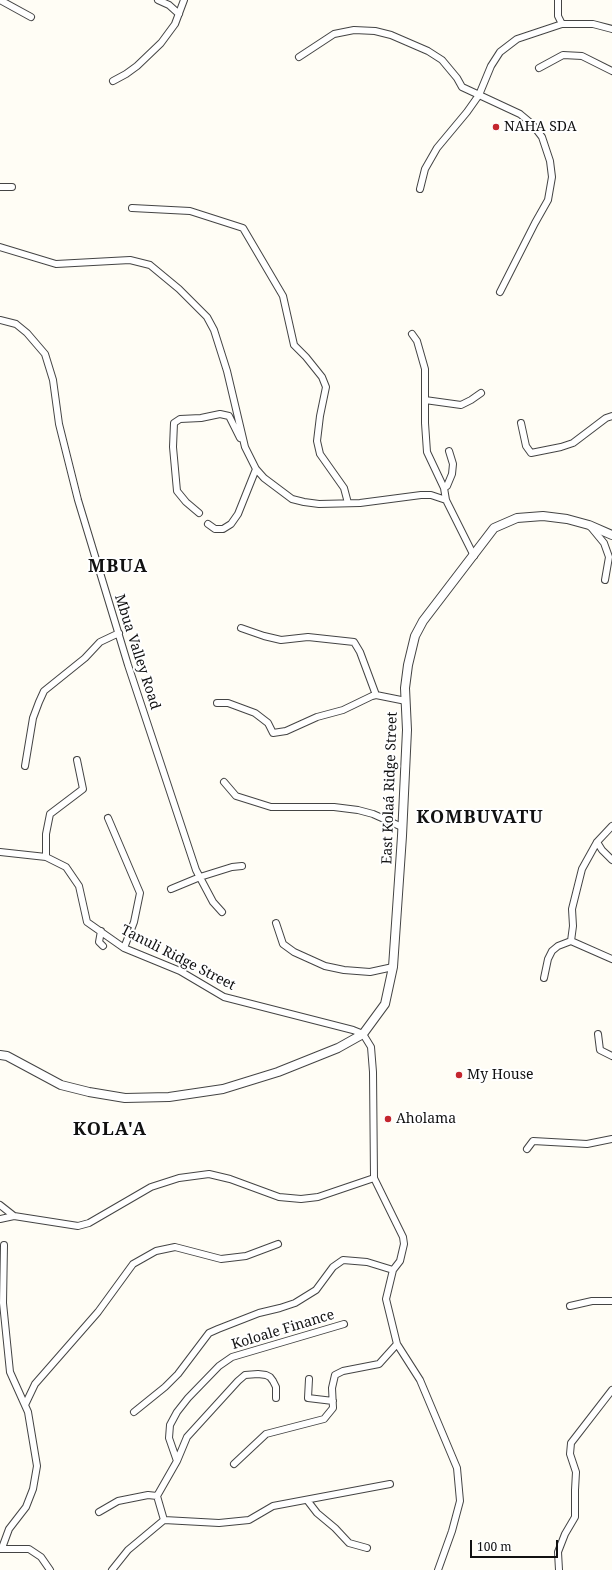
<!DOCTYPE html>
<html>
<head>
<meta charset="utf-8">
<style>
	body { margin:0 }
	#map { position:relative; width:612px; height:1570px; overflow:hidden; background:#fffdf5; font-family:"Noto Serif",serif }
	canvas { display:block }
	.scale { position:absolute; left:470px; top:1540px; width:88px; height:18px; box-sizing:border-box; border:2px solid #111; border-top:0; padding-left:5px; font-size:12px; line-height:14px; white-space:nowrap; color:#111; -webkit-text-stroke:3px #fff; paint-order:stroke }
</style>
</head>
<body>
<div id="map">
<canvas width="612" height="1570"></canvas>
<div class="scale">100 m</div>
</div>
<script>
const context = document.querySelector('canvas').getContext('2d');
context.lineJoin = 'round';
function poly(rows) {
  const path = new Path2D();
  for (const r of rows) {
    path.moveTo(r[0], r[1]);
    for (let i = 2; i < r.length; i += 2) path.lineTo(r[i], r[i + 1]);
  }
  return path;
}
function trace(path, color, width, dash) {
  context.strokeStyle = color;
  context.lineWidth = width;
  context.lineCap = dash ? 'butt' : 'round';
  context.setLineDash(dash || []);
  context.stroke(path);
}
function drawText(font, color, halo, rows, align = 'center') {
  context.font = font + ' "Noto Serif",serif';
  context.lineWidth = 4;
  context.setLineDash([]);
  context.textBaseline = 'middle';
  context.strokeStyle = halo;
  context.fillStyle = color;
  for (const [text, x, y, turn = 0] of rows) {
    context.save();
    context.translate(x, y);
    context.rotate((+turn || 0) * Math.PI / 180);
    context.textAlign = isNaN(turn) ? turn : align;
    if (halo) context.strokeText(text, 0, 0);
    context.fillText(text, 0, 0);
    context.restore();
  }
}
const minor = poly([
	[0,0,31,17],
	[158,0,169,5,179,14],
	[558,0,558,16,562,24],
	[299,57,334,34,354,30,375,31,391,35,428,51,442,60,457,78,462,87,520,114,532,124,542,137,550,161,552,177,548,200,535,223,500,292],
	[539,68,563,55,582,56,612,71],
	[113,81,126,74,137,66,161,43,175,24,184,0],
	[0,187,12,187],
	[420,189,425,169,437,148,467,112,479,95,491,66,500,52,517,39,562,24,593,24,612,29],
	[132,208,190,211,243,228,283,296,294,345,306,357,322,377,326,387,320,416,317,441,320,454,344,488,348,503],
	[0,247,56,264,130,260,150,265,179,289,207,317,214,330,227,371,245,447,256,469,264,478,292,499,304,502,319,504,360,503,421,495,431,495,446,500,474,556],
	[0,320,16,324,27,333,45,354,53,380,59,424,78,500,128,665,196,870,213,902,222,912],
	[412,334,417,341,425,369,425,423,427,452,444,488,446,500],
	[425,400,461,405,471,400,481,393],
	[521,423,526,446,531,453,561,447,573,443,606,418,612,416],
	[444,488,447,486,452,474,453,464,449,451],
	[199,513,186,502,177,491,173,447,174,423,180,419,201,418,220,414,229,416,240,438],
	[208,524,215,529,223,529,231,524,238,514,256,469],
	[590,526,604,543,609,557,605,580],
	[241,628,264,636,281,640,308,637,354,642,360,652,376,695,406,701],
	[217,703,228,703,255,713,268,723,273,733,286,731,317,717,343,710,372,696,376,695],
	[25,766,33,718,39,702,44,691,85,658,100,642,119,633],
	[224,782,236,796,271,807,334,807,358,810,373,814,402,827],
	[108,818,140,893,134,922,124,948],
	[612,826,597,842,582,869,572,909,573,926,571,941,612,959],
	[597,842,602,850,612,860],
	[0,852,46,857,66,867,79,886,87,922,124,948,180,971,224,997,353,1030,363,1034,371,1047,373,1072,374,1178,403,1237,404,1244,400,1261,393,1270,386,1299,397,1344,420,1380,457,1468,460,1501,452,1531,438,1570],
	[46,857,46,834,50,814,83,789,77,760],
	[171,889,200,877,232,867,242,866],
	[276,923,283,944,294,952,325,966,344,970,370,972,393,967],
	[101,931,99,942,103,946],
	[544,978,548,959,552,951,558,946,571,941],
	[598,1034,600,1050,612,1056],
	[527,1149,533,1141,587,1144,612,1139],
	[0,1205,14,1216],
	[0,1219,14,1216,78,1226,89,1223,151,1187,179,1178,209,1174,230,1179,279,1197,301,1199,318,1197,374,1178],
	[570,1306,592,1301,612,1301],
	[309,1379,308,1398,333,1401],
	[25,1405,35,1384,98,1312,133,1264,156,1251,175,1247,221,1259,246,1256,278,1244],
	[134,1412,165,1387,178,1374,209,1333,218,1329,259,1313,280,1308,295,1303,316,1290,333,1267,343,1260,367,1262,393,1270],
	[177,1461,187,1437,238,1381,245,1375,258,1374,266,1375,270,1377,273,1381,276,1387,276,1398],
	[234,1464,266,1434,324,1419,333,1408,332,1388,335,1375,343,1371,379,1364,397,1344],
	[307,1500,317,1513,335,1528,349,1543,367,1548],
	[99,1512,118,1501,148,1495,157,1496],
	[164,1520,157,1496,177,1461,169,1438,170,1425,177,1412,188,1398,219,1366,232,1357,344,1324],
	[2,1548,9,1529,26,1507,33,1489,37,1466,28,1412,10,1372,3,1303,4,1245],
	[0,1549,29,1549,41,1557,50,1570],
	[112,1570,128,1550,164,1520,219,1523,249,1520,273,1506,390,1484],
	[559,1570,558,1552,565,1534,575,1517,575,1490,576,1472,570,1454,571,1443,612,1390]
]);
const tertiary = poly([
	[0,1055,7,1056,61,1085,89,1092,125,1098,169,1097,223,1089,278,1072,338,1048,363,1034,385,1004,393,967,402,836,407,730,405,688,408,665,415,636,423,621,494,528,517,518,543,516,567,519,589,525,612,535]
]);
trace(minor, '#444', 8);
trace(tertiary, '#444', 10);
trace(minor, '#fff', 6);
trace(tertiary, '#fff', 8);
for (const [x, y, r, color] of [
	[496,127,4,"#c4262e"],
	[459,1075,4,"#c4262e"],
	[388,1119,4,"#c4262e"]
]) {
  const dot = new Path2D();
  dot.arc(x, y, r, 0, 2 * Math.PI);
  context.fillStyle = color;
  context.fill(dot);
  trace(dot, '#fff', 1.5);
}
drawText('14px', '#111', '#fff', [
	["NAHA SDA",504,127],
	["My House",467,1075],
	["Aholama",396,1119]
], 'left');
drawText('14px', '#111', '#fff', [
	["Mbua Valley Road",137,652,72],
	["East Kolaá Ridge Street",390,788,-88],
	["Tanuli Ridge Street",178,958,27],
	["Koloale Finance",283,1330,-17]
]);
context.letterSpacing = '1px';
drawText('bold 18px', '#111', '#fff', [
	["MBUA",118,567],
	["KOMBUVATU",480,818],
	["KOLA'A",110,1130]
]);
context.letterSpacing = '0px';
</script>
</body>
</html>
